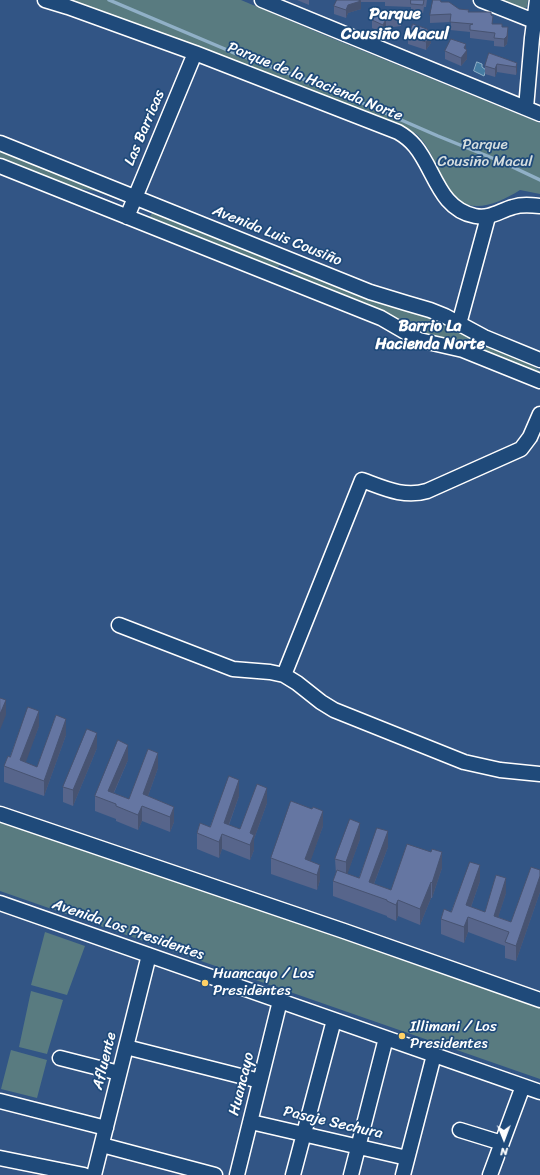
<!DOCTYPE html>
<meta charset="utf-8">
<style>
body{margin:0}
#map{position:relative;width:540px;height:1175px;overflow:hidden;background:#325585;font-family:Sriracha,sans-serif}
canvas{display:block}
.north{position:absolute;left:484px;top:1119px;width:40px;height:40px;-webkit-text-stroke:3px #1f4a7a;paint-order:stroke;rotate:179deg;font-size:11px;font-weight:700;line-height:16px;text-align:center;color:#fff}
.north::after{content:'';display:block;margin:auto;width:14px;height:18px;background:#fff;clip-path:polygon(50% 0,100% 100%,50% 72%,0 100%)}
</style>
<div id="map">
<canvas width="540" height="1175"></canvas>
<div class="north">N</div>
</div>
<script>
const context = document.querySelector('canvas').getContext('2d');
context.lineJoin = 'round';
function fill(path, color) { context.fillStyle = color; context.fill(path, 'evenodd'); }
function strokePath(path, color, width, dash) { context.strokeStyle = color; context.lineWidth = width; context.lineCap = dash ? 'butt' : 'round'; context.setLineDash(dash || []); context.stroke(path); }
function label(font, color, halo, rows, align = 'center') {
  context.font = font + ' Sriracha,sans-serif'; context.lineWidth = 3.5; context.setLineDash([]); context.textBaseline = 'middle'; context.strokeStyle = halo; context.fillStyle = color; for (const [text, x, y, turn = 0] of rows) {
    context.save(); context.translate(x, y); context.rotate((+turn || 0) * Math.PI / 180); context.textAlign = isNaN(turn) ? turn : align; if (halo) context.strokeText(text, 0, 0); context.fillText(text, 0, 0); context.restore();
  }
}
fill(new Path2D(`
 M 65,0 L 241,0 L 324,35 L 540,123 L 540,194 L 520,190 C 495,206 462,218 445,185 C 438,170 432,152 421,139 C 418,134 411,131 406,128 L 221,56 Z
 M 493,0 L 528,0 L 527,7 L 522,9 Z
 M 0,149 L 124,200 L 124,202 L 95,191 L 69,187 L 0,158 Z
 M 155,208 L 278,261 L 280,265 L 278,267 L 259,263 L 149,218 Z
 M 297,269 L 436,319 C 468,338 501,352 535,367 L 540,371 L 540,377 L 421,336 L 292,280 L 291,272 Z
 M 0,820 L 540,1006 L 540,1079 L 0,891 Z
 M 45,932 L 85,946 L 67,995 L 31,985 Z
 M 31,991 L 63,1000 L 47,1054 L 19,1047 Z
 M 11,1050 L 47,1060 L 37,1098 L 1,1089 Z`), '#597b80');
const water = new Path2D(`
 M 477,62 L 482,64 L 482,67 L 486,70 L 484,76 L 474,71 Z`);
fill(water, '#467ca2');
strokePath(water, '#90b0c7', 1);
strokePath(new Path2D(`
 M 109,0 L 232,52 L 330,89 L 438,136 L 502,162 L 540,180`), '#90b0c7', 3.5);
const minor = new Path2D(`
 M 45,0 L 68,7 L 195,53 L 398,132 C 405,136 410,140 415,146 C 435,170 439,209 475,216 C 490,219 499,211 513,207 C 522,204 531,205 540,206
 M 262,0 L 540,114
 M 481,0 L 534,21
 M 526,108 L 532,38 L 537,0
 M 0,143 L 370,292 L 406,303 L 430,310 L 445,316 L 484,337 L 540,360
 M 0,166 L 381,318 L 419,340 L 463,350 L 540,381
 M 127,217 L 195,53
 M 459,324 L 488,217
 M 119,625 L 233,669 L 270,672 L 284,675 L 297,683 L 321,702 L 334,710 L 464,762 L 500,770 L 540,774
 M 284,675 L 362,480 C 384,488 404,498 427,491 L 521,449 L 530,437 L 540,414
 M 0,814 L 344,931 L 540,1000
 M 0,903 L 540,1092
 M 126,1047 L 260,1081
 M 60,1058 L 119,1073
 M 0,1101 L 106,1128
 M 251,1122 L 407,1158
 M 460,1130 L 502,1143
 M 102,1145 L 215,1175
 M 0,1158 L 84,1175
 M 94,1175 L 149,955
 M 237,1175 L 280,1001
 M 293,1175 L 334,1020
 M 351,1175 L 386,1038
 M 403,1175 L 434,1055
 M 490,1175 L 523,1086`);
strokePath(minor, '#fff', 17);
strokePath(minor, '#1f4a7a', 14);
fill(new Path2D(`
 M 297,0 L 309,0 L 309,5 Z
 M 337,0 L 427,0 L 426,7 L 424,7 L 423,13 L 411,13 L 411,7 L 385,6 L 385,2 L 361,2 L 361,9 L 348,13 L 346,18 L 334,14 L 334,6 Z
 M 441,2 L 459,9 L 469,12 L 493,24 L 502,27 L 508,35 L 507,44 L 504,47 L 494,46 L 494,41 L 470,38 L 470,32 L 450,30 L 451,22 L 430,23 L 430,15 Z
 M 401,18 L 401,26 L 386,28 L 383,33 L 372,28 L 372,20 Z
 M 408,36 L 431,43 L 426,50 L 408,44 Z
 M 466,50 L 467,59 L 461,66 L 445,59 L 445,51 Z
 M 489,53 L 517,63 L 517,71 L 516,75 L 497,72 L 495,77 L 485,74 L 485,66 Z
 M 39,726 L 25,762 L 37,767 L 66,735 L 44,796 L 4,782 L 4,766 L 10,757 Z
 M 97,748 L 73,806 L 63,802 L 63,787 Z
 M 128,760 L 114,793 L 129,799 L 158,768 L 148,796 L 174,807 L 174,822 L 170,832 L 142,821 L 138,830 L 116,821 L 116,819 L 95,811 L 95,796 Z
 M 239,796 L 229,825 L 240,829 L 267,803 L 254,839 L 254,850 L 250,860 L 222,849 L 219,858 L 197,849 L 197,833 L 210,827 Z
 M 312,809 L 323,826 L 310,861 L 320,880 L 317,890 L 271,874 L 271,858 Z
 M 360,839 L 347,874 L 359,878 L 388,847 L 374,884 L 391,890 L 442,868 L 432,898 L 431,898 L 420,925 L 398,916 L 396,921 L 387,917 L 387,916 L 333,896 L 333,881 L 336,874 L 335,859 Z
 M 540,870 L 540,892 L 516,961 L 505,958 L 505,946 L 468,932 L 464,943 L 441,934 L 441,919 L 451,912 L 480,881 L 471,907 L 485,912 L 506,893 L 498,917 L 511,922 Z`), '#57658b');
fill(new Path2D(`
 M 361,1 L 361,9 L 348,13 L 346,18 L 346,10 L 348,5 Z
 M 386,19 L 386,28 L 383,33 L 383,25 Z
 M 508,27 L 508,35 L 507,44 L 504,47 L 504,39 Z
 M 431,35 L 431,43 L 426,50 L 426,42 Z
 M 466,44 L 466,52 L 467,50 L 467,59 L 461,66 L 461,58 Z
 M 517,63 L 517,71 L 516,75 L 516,67 Z
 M 497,64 L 497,72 L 495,77 L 495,69 Z
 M 6,700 L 6,715 L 0,730 L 0,714 Z
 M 39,711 L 39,726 L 22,773 L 20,760 Z
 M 66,719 L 66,735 L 44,796 L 44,781 Z
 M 97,733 L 97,748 L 73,806 L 73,790 Z
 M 128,745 L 128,760 L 110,801 L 108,791 Z
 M 158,753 L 158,768 L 144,807 L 143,794 Z
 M 239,780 L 239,796 L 225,835 L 224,823 Z
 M 267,788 L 267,803 L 254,839 L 254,850 L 250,860 L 250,833 Z
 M 142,806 L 142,821 L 138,830 L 138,815 Z
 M 174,807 L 174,822 L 170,832 L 170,817 Z
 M 323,811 L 323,826 L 307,871 L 305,859 Z
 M 360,823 L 360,839 L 346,878 L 346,862 Z
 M 388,831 L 388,847 L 370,894 L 369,882 Z
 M 222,834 L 222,849 L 219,858 L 219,842 Z
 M 442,852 L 442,868 L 432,898 L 432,883 Z
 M 320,865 L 320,880 L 317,890 L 317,875 Z
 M 480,865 L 480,881 L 466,921 L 466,905 Z
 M 540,876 L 540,892 L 516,961 L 516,946 Z
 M 506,878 L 506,893 L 495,927 L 494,916 Z
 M 431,882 L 431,898 L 420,925 L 420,909 Z
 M 398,900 L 398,916 L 396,921 L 396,905 Z
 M 468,917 L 468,932 L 464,943 L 464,927 Z`), '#475371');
const building = new Path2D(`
 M 337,0 L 358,0 L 361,1 L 348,5 L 346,10 L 334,6 Z
 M 411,0 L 424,0 L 423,5 L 411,4 Z
 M 433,0 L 440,0 L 441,2 L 449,2 L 459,9 L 469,10 L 468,12 L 491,12 L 491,15 L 493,16 L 492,24 L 502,24 L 502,27 L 508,27 L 507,36 L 504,39 L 494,38 L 495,33 L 470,30 L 470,25 L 473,24 L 450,22 L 451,14 L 430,15 Z
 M 378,9 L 401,18 L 386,19 L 383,25 L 372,20 Z
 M 413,24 L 427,29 L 431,35 L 426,42 L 408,36 Z
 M 451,39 L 466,44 L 464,48 L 467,50 L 461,58 L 445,51 Z
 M 489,53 L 517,63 L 516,67 L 497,64 L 495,69 L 485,66 Z
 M 0,698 L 6,700 L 0,714 Z
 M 28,707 L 39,711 L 20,760 L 37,767 L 56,715 L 66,719 L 44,781 L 4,766 L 8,756 L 10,757 Z
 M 87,729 L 97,733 L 73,790 L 63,787 Z
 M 118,740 L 128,745 L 108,791 L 129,799 L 148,749 L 158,753 L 143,794 L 174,807 L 170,817 L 142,806 L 138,815 L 116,806 L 116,804 L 95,796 Z
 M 229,776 L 239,780 L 224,823 L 240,829 L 257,784 L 267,788 L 250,833 L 254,835 L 250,845 L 222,834 L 219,842 L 197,833 L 200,823 L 210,827 Z
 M 291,801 L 312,809 L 313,807 L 323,811 L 305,859 L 320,865 L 317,875 L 271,858 Z
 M 350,819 L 360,823 L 346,862 L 335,859 Z
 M 377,828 L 388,831 L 369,882 L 391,890 L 407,844 L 431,852 L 432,849 L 442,852 L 432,883 L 431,882 L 420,909 L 398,900 L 396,905 L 387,901 L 387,900 L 333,881 L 337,870 L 359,878 Z
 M 470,862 L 480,865 L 466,905 L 485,912 L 496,875 L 506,878 L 494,916 L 511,922 L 531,867 L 540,870 L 540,876 L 516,946 L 505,942 L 509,932 L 468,917 L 464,927 L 441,919 L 444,909 L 451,912 Z`);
fill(building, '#6576a2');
strokePath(building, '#475371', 1);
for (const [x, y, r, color] of [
 [205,983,4,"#ffd166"],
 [402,1036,4,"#ffd166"]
]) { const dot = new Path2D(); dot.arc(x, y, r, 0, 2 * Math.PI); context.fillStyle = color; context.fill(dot); strokePath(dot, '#1f4a7a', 1.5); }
label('15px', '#fff', '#1f4a7a', [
 ["Parque de la Hacienda Norte",315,82,22],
 ["Las Barricas",145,128,-67],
 ["Avenida Luis Cousiño",277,236,22],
 ["Avenida Los Presidentes",128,930,19],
 ["Afluente",105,1061,-76],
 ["Huancayo",242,1084,-76],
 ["Pasaje Sechura",333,1123,13]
]);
label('15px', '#d6dedf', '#1f4a7a', [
 ["Parque",485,145],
 ["Cousiño Macul",485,162]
]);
label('15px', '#fff', '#1f4a7a', [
 ["Huancayo / Los",213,974],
 ["Presidentes",213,991],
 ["Illimani / Los",410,1027],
 ["Presidentes",410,1044]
], 'left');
label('bold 16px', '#fff', '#1f4a7a', [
 ["Barrio La",430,327],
 ["Hacienda Norte",430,345]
]);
label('bold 17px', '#fff', '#1f4a7a', [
 ["Parque",395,15],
 ["Cousiño Macul",395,35]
]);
</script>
